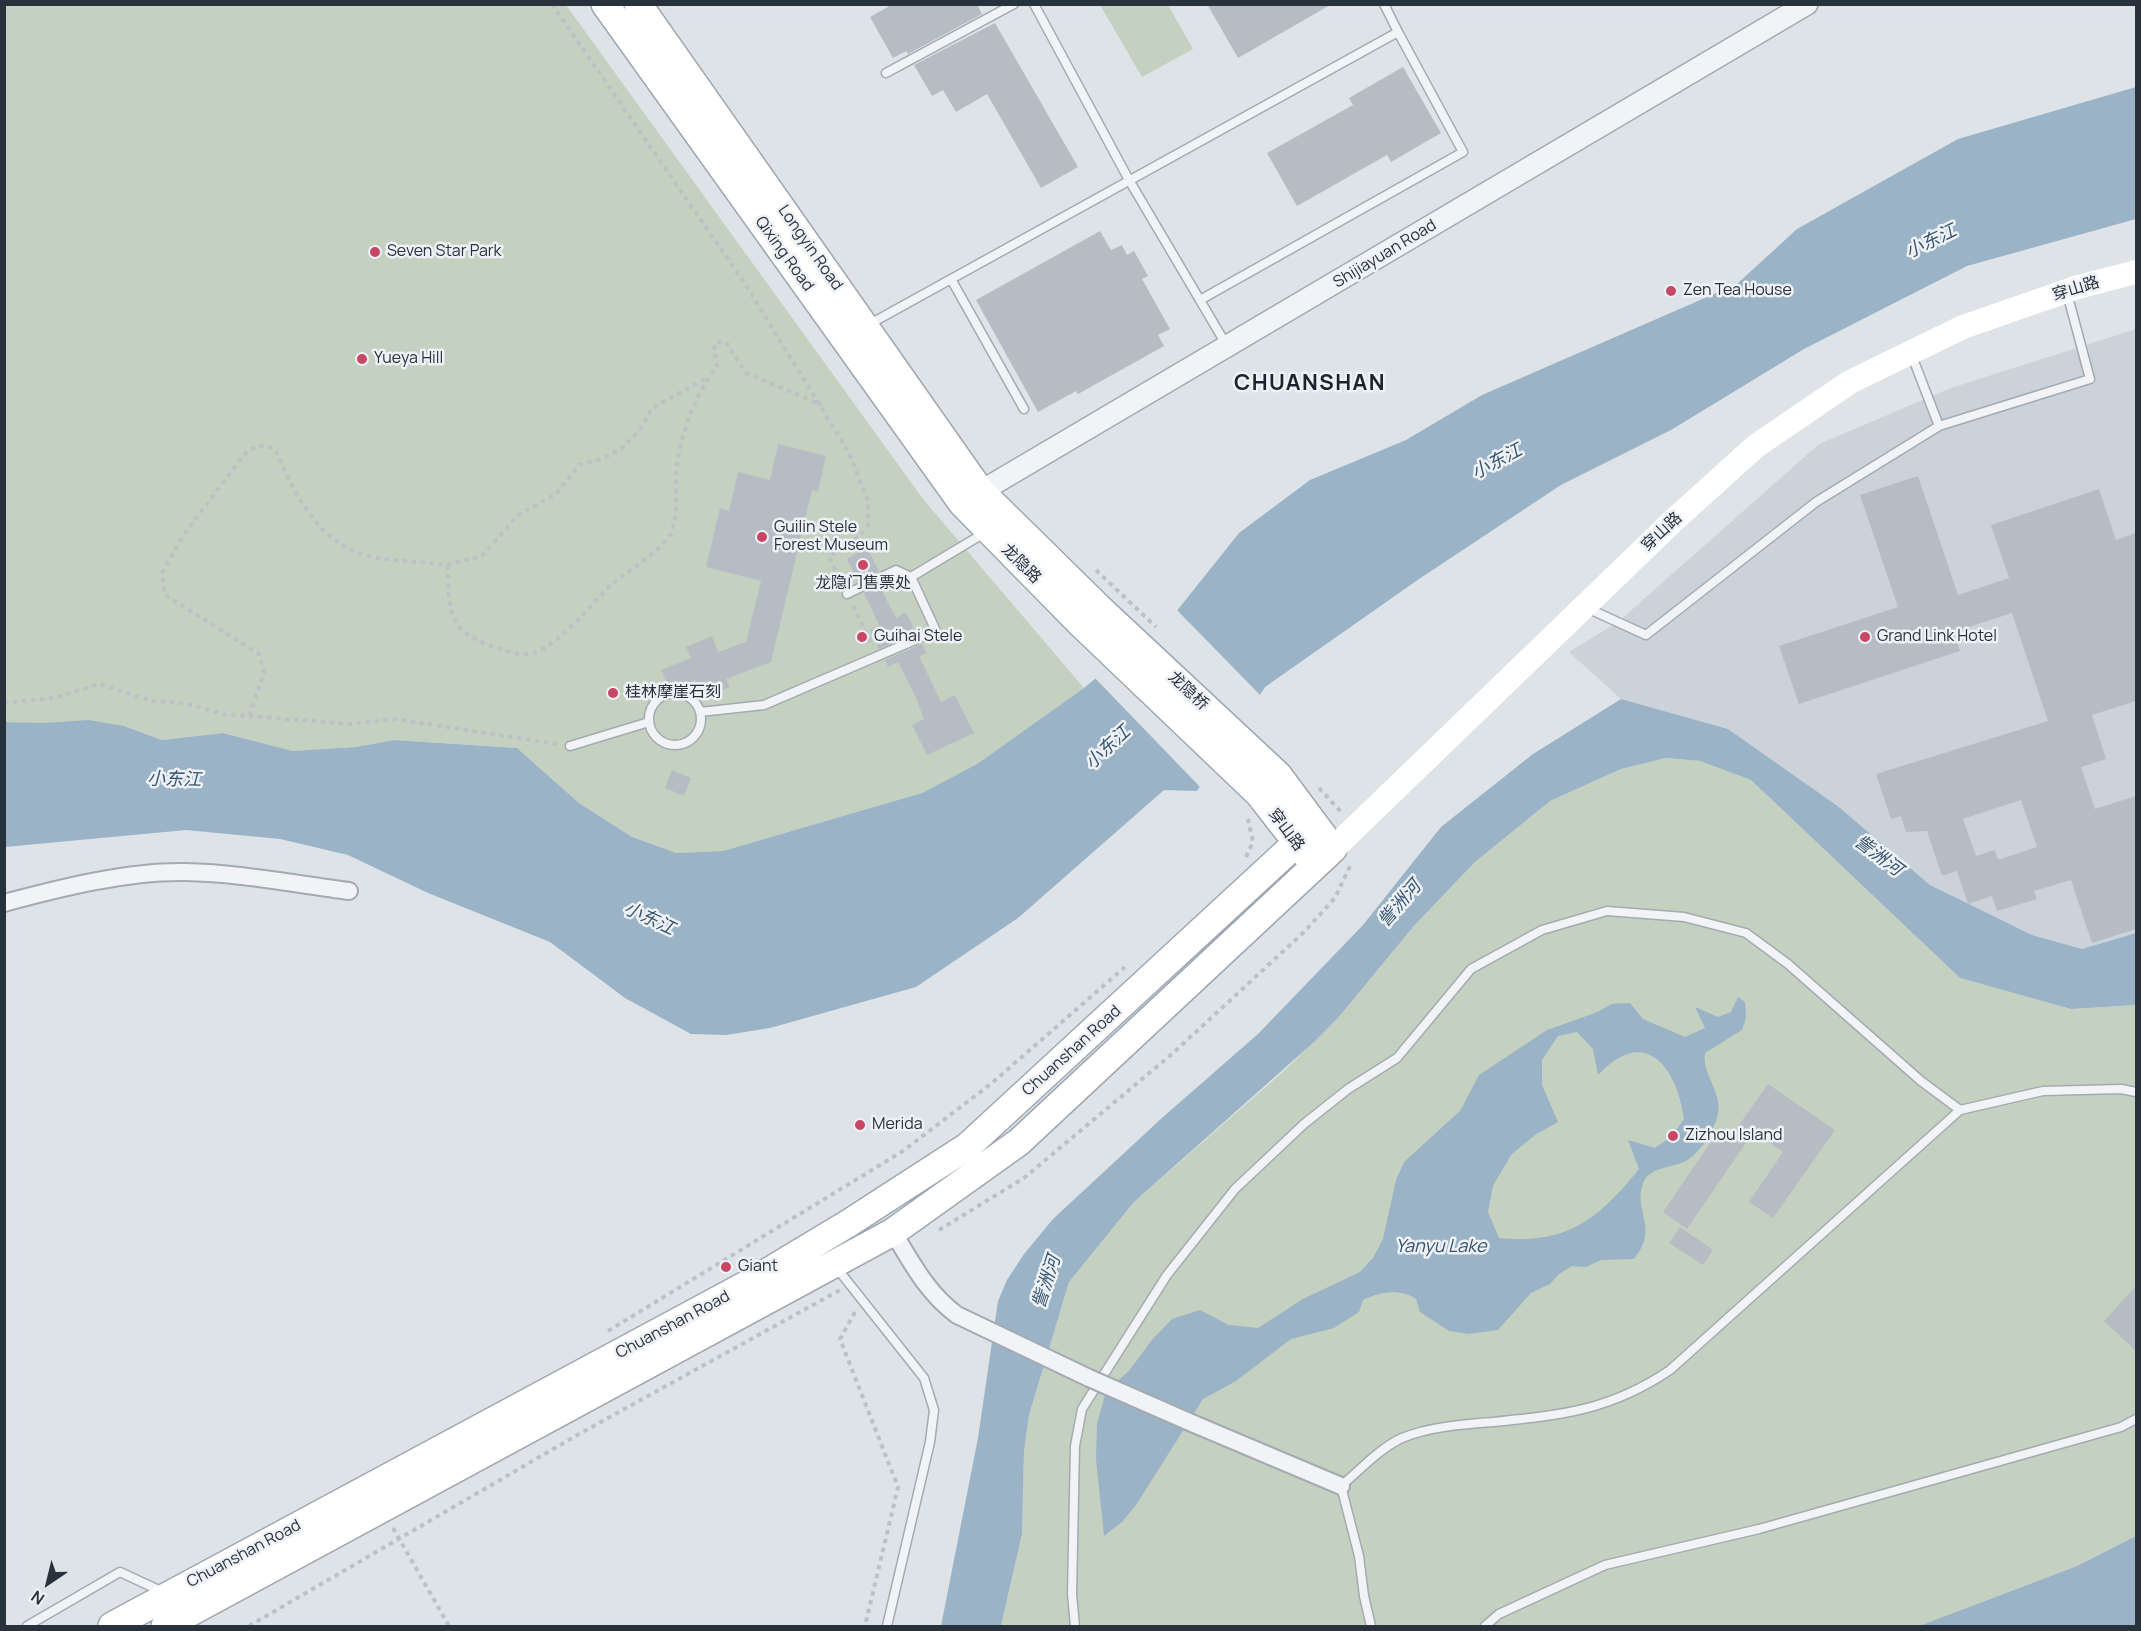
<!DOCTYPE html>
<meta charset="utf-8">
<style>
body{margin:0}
#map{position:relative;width:2141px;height:1631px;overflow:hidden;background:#dee3e7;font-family:Manrope,sans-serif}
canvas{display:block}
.frame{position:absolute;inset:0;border:6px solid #28323d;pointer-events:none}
.north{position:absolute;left:18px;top:1553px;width:60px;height:60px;-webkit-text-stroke:4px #eef1f5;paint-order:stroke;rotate:215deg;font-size:16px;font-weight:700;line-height:24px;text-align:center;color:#28323d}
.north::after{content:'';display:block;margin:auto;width:21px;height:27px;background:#28323d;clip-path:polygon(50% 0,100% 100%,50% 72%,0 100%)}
</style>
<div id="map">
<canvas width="2141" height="1631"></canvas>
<div class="frame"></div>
<div class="north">N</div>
</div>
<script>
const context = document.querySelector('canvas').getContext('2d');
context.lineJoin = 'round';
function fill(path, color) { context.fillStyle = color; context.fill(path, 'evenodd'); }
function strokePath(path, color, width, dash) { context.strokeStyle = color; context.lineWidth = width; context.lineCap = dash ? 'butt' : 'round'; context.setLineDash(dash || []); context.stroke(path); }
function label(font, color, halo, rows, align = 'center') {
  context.font = font + ' Manrope,"Noto Sans SC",sans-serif'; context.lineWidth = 5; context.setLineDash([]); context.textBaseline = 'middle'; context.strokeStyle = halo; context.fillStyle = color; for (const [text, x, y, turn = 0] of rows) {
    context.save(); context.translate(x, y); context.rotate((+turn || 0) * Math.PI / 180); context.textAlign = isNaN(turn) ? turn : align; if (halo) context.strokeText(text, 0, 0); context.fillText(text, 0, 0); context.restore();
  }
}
fill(new Path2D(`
 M 2136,329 L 2136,933 L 2082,949 L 2032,935 L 1930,885 L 1839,807 L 1728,729 L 1621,699 L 1569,652 L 1618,622 L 1819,444 L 1951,388 Z`), '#ccd2d9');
fill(new Path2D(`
 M 4,5 L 566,5 L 923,499 L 1084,688 L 977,764 L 922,793 L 723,851 L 676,853 L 635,839 L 579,803 L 517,748 L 394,740 L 356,747 L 293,751 L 223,733 L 162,740 L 124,726 L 5,722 Z
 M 1100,5 L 1168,5 L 1193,49 L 1142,77 Z
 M 1666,758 L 1700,761 L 1751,780 L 1960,978 L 2071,1009 L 2136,1005 L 2136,1536 L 2077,1566 L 1919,1626 L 1001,1626 L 1022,1534 L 1024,1451 L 1029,1415 L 1069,1282 L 1134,1202 L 1284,1071 L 1338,1018 L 1413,927 L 1474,863 L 1550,801 L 1621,769 Z`), '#c5d1c0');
fill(new Path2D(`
 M 2136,87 L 2136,219 L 1967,266 L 1804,349 L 1671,430 L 1561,485 L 1419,579 L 1265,687 L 1197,791 L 1164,790 L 1018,918 L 916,987 L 770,1028 L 726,1035 L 691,1034 L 625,998 L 550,942 L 428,893 L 348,855 L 280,839 L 186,830 L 5,847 L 5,722 L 43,723 L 89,720 L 124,726 L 162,740 L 223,733 L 293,751 L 356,747 L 394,740 L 517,748 L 579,803 L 632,837 L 676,853 L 723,851 L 867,809 L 922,793 L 977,764 L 1084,688 L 1176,612 L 1239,533 L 1310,480 L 1406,440 L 1482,395 L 1737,284 L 1797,229 L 1958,139 Z
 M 1621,699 L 1728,729 L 1839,807 L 1930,885 L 2032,935 L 2082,949 L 2136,933 L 2136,1005 L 2071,1009 L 1960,978 L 1751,780 L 1700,761 L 1666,758 L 1621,769 L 1550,801 L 1474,863 L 1413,927 L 1338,1018 L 1314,1042 L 1134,1202 L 1069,1282 L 1029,1415 L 1024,1451 L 1022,1534 L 1001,1626 L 941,1626 L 978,1438 L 998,1301 L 1007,1280 L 1024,1254 L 1053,1219 L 1163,1117 L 1258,1034 L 1363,925 L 1441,827 L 1533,754 Z
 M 1738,997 L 1745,1002 L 1746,1018 L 1742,1030 L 1705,1053 C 1701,1074 1725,1094 1717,1118 C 1713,1131 1701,1151 1689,1159 C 1677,1168 1651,1166 1644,1181 C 1631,1211 1661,1226 1634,1259 L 1601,1260 L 1586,1267 L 1572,1266 L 1559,1274 L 1550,1284 L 1531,1293 L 1498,1330 L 1468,1334 L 1449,1331 L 1420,1312 L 1416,1299 C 1400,1288 1379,1292 1363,1300 L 1359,1312 L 1334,1328 L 1291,1339 L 1236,1381 L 1203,1399 L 1136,1505 L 1122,1522 L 1104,1536 L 1096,1459 L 1097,1424 L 1106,1391 L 1129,1371 L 1151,1341 L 1172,1319 L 1200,1310 L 1229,1325 L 1258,1328 L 1303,1299 L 1360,1272 L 1373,1258 L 1383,1239 L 1396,1180 L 1404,1162 L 1460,1111 L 1479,1075 L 1547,1030 L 1595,1013 L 1612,1004 L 1630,1003 L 1643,1019 L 1685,1037 L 1705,1028 L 1695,1007 L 1718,1017 L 1731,1012 ZM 1577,1032 L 1593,1049 L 1598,1075 C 1645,1024 1677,1067 1684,1119 L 1672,1136 L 1655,1148 L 1628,1140 L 1639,1169 C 1598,1220 1566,1245 1499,1238 L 1488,1212 L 1493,1186 L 1511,1155 L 1535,1135 L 1558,1122 L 1542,1085 L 1542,1060 L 1558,1036 Z
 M 2136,1536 L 2136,1626 L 1919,1626 L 2077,1566 Z`), '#9ab3c6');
fill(new Path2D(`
 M 1175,608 L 1262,697 L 1202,789 L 1093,676 Z`), '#dee3e7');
fill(new Path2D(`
 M 893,4 L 977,4 L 982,14 L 908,54 L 906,51 L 893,58 L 870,17 Z
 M 1207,4 L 1332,4 L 1238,58 Z
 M 995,23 L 1078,167 L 1041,188 L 987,94 L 956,112 L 943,90 L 932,96 L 914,65 Z
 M 1403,67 L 1441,133 L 1391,162 L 1387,155 L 1297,206 L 1267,153 L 1353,105 L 1349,98 Z
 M 1100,231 L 1111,250 L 1122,245 L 1127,255 L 1134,251 L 1148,276 L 1142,279 L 1170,329 L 1158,335 L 1164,346 L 1078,394 L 1076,391 L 1038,412 L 976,300 Z
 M 778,444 L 826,456 L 818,492 L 812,490 L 771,662 L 726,679 L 730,687 L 703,698 L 696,680 L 670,690 L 661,670 L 691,658 L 686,647 L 712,636 L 718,652 L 746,642 L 761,581 L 706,567 L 720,508 L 729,511 L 738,472 L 770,480 Z
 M 1918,476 L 1958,595 L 2009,578 L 1991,525 L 2099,489 L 2116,540 L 2136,533 L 2136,701 L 2092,715 L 2106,759 L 2081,767 L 2095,809 L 2136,796 L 2136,929 L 2092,943 L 2071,880 L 2034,891 L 2037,899 L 1997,911 L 1992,896 L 1968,904 L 1957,871 L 1942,876 L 1927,831 L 1906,832 L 1901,816 L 1891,819 L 1876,774 L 2048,721 L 2012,613 L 1953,632 L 1960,651 L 1799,704 L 1779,646 L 1898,607 L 1860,495 ZM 2021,800 L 2037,847 L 1998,860 L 1995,850 L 1976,856 L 1963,819 Z
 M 867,548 L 879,571 L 858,581 L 847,559 Z
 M 879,585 L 896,618 L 906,612 L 916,633 L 879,649 L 870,630 L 879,625 L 864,593 Z
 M 922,644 L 926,653 L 919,656 L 941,702 L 955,695 L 974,733 L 927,755 L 912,725 L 924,719 L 917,700 L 898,662 L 888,667 L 885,660 Z
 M 672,770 L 691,778 L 684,796 L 665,788 Z
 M 1768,1084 L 1835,1130 L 1773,1218 L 1749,1202 L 1783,1152 L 1754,1131 L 1687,1229 L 1663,1212 L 1721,1127 L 1732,1135 Z
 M 1680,1227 L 1713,1250 L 1703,1265 L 1669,1243 Z
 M 2136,1286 L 2136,1351 L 2104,1321 Z`), '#b6bcc4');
const service = new Path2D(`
 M 1034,4 L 1129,180 L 1227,346
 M 886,73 L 1014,4
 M 951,279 L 1024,409
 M 1200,300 L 1463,152 L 1398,32
 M 868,325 L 1398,32 L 1384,4
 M 1912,356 L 1939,426 L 2090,379 L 2067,293
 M 847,594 L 896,570 L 911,577
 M 1587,608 L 1646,635 L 1816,502 L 1939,426
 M649 719a26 26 0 1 1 52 0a26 26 0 1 1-52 0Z
 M 700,712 L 764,705 L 936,631 L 911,577 L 986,532
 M 570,746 L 649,722
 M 836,1267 L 924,1378 L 934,1410 L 930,1442 L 887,1626
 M 27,1626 L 120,1572 L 163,1592
 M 1075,1626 L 1072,1594 L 1075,1446 L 1082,1409 L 1167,1275 L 1235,1189 L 1304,1124 L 1348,1089 L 1397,1058 L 1471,969 L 1542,930 L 1607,911 L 1684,917 L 1746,933 L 1788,964 L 1921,1081 L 1960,1110
 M 1371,1626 L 1364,1596 L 1359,1556 L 1341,1486 C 1360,1470 1380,1448 1402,1438 C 1428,1427 1465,1424 1493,1422 C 1563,1415 1611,1410 1670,1370 L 1960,1110 L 2043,1091 L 2121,1089 L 2136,1092
 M 1485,1626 L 1499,1614 L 1605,1565 L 1759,1529 L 2121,1427 L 2136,1419`);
const minor = new Path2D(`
 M 4,903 C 60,888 127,871 185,872 C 239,873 295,884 349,891
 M 893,1232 C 912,1263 927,1293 957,1315 L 1089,1378
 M 1194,1424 L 1341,1486`);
const tertiary = new Path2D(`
 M 968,499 L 1807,4`);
const primary = new Path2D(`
 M 605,4 L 962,503 L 1081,624 L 1259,794 L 1308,857
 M 112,1626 L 746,1285 L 849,1223 L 968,1146 L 1315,826
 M 165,1626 L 893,1232 L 1019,1142 L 1333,849 L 1278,775 L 1098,607 L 981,492 L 638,4`);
strokePath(service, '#a4aab1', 11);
strokePath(minor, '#a4aab1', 20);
strokePath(tertiary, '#a4aab1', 24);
strokePath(primary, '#9ea8b2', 30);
strokePath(new Path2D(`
 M 552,4 L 749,290 L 849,453 L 868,501 L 868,525 L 860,536 L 829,557 L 842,583
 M 447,565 L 482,556 L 518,515 L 556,494 L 579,465 L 604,458 L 623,447 L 641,429 L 652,408 L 705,379
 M 1096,570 L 1156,627
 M 853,606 L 872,645
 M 4,703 L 54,698 L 99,684 L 152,701 L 183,703 L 227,715 L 249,716 L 264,673 L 259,654 L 165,595 L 162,573 L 182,537 L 242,457 C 254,446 259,443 275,449 C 294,493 318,544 369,556 C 394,562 422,561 447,565 C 451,604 443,626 484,643 C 497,648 518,657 533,653 C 561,644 590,605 611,585 C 627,571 665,549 672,531 C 678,514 675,495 676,477 C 677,444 695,391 717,368 L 714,345 L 717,342 L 726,342 L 746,373 L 822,405
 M 249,716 L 350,724 L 395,719 L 557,744
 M 1319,788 L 1342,813
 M 1246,857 L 1253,842 L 1248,819
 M 939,1230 L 1024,1178 L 1172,1054 L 1303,933 L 1335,898 L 1351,864
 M 855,1312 L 840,1339 L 898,1487 L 865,1626
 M 608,1331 L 903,1151 L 992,1083 L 1125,967
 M 393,1528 L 449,1626
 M 249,1626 L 579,1434 L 840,1290`), '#bdc1c6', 4, [4.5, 4.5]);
strokePath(service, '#f1f3f6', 8);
strokePath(minor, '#f1f3f6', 16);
strokePath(tertiary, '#f1f3f6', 21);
strokePath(new Path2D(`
 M 1333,849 L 1673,521 L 1756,446 L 1850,382 L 1963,327 L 2078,287 L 2136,272`), '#fff', 24);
strokePath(primary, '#fff', 27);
const minorBridge = new Path2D(`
 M 1089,1378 L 1194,1424`);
strokePath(minorBridge, '#a4aab1', 20, []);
strokePath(minorBridge, '#f1f3f6', 16);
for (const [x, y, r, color] of [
 [375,252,6,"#c84765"],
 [1671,291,6,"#c84765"],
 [362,359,6,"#c84765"],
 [762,537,6,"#c84765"],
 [863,565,6,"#c84765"],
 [862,637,6,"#c84765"],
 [1865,637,6,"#c84765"],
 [613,693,6,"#c84765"],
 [860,1125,6,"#c84765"],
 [1673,1136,6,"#c84765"],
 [726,1267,6,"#c84765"]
]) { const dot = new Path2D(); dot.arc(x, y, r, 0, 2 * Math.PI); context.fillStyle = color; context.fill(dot); strokePath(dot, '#eef1f5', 2); }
label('16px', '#28323d', '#eef1f5', [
 ["Longyin Road",810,248,55],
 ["Qixing Road",784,254,54],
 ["Shijiayuan Road",1385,254,-31],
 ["穿山路",2076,289,-17],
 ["穿山路",1662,532,-43],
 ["龙隐路",1021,564,45],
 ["龙隐桥",1188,691,43],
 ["穿山路",1286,830,53],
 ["Chuanshan Road",1072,1051,-42],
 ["Chuanshan Road",673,1325,-28],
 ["Chuanshan Road",244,1554,-28]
]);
label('16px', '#28323d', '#eef1f5', [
 ["Seven Star Park",387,252],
 ["Zen Tea House",1683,291],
 ["Yueya Hill",374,359],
 ["Guilin Stele",774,528],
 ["Forest Museum",774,546],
 ["龙隐门售票处",863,584,"center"],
 ["Guihai Stele",874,637],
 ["Grand Link Hotel",1877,637],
 ["桂林摩崖石刻",625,693],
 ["Merida",872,1125],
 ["Zizhou Island",1685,1136],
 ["Giant",738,1267]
], 'left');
label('italic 18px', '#34546f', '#eef1f5', [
 ["小东江",1931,242,-26],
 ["小东江",1497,462,-28],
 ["小东江",1108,748,-43],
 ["小东江",174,780,1],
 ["訾洲河",1878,856,37],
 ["訾洲河",1400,904,-49],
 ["小东江",649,919,25],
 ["Yanyu Lake",1441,1247],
 ["訾洲河",1047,1282,-72]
]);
context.letterSpacing = '1.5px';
label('bold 22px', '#1a232e', '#eef1f5', [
 ["CHUANSHAN",1310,384]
]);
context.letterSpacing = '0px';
</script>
